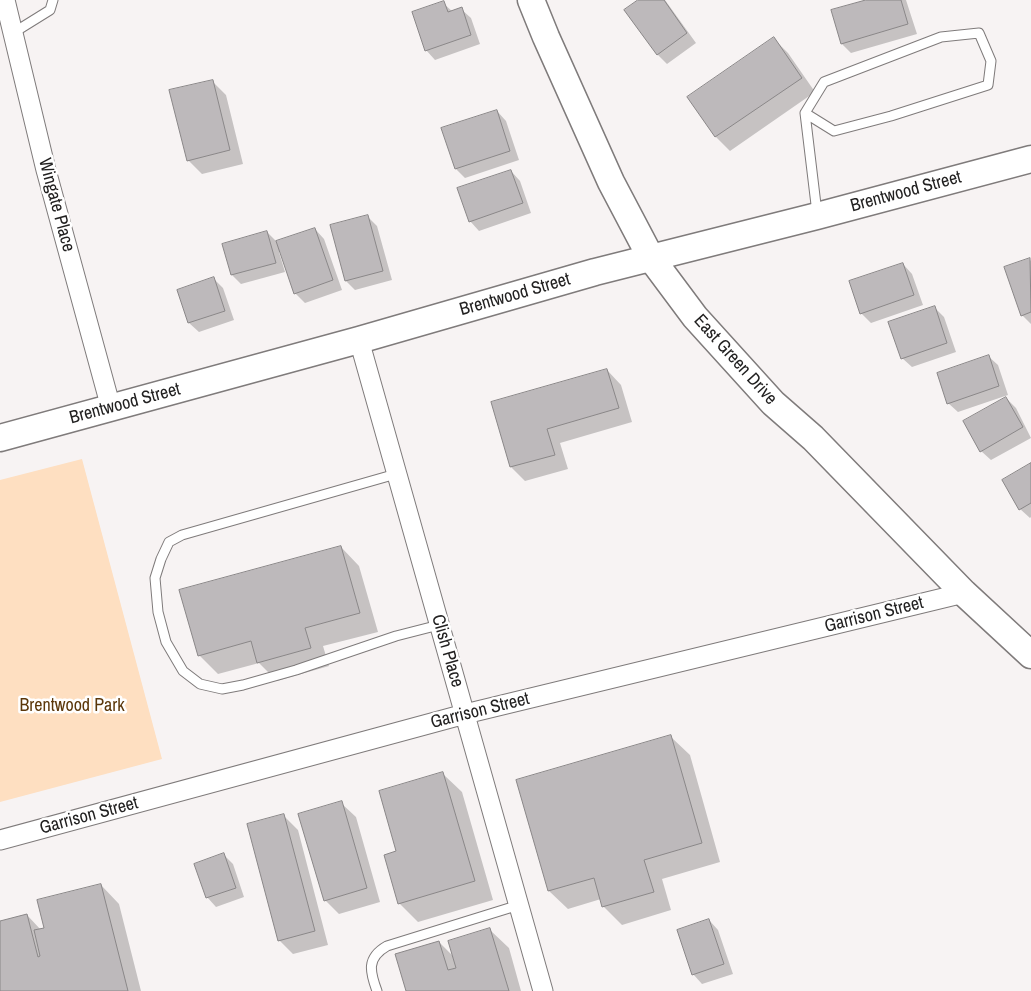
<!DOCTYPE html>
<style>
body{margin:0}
canvas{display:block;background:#f7f3f3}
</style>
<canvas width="1031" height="991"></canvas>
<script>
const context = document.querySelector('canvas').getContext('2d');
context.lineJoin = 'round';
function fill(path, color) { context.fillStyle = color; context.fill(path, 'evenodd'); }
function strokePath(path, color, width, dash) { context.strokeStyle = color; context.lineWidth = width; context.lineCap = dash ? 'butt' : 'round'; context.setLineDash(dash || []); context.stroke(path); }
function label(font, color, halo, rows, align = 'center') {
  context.font = font + ' "Archivo Narrow",sans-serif'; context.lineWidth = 5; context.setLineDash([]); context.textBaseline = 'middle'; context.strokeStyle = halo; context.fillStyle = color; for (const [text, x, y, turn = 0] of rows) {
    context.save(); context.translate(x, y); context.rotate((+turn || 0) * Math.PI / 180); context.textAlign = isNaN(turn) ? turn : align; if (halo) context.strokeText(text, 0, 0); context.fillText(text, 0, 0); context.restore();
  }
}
fill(new Path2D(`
 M 82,459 L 162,759 L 0,802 L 0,480 Z`), '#fedfc1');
fill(new Path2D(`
 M 640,0 L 665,0 L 696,43 L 667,64 L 658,55 L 626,10 Z
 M 870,0 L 906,0 L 917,34 L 851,53 L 842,44 Z
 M 443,3 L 453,12 L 461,9 L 471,18 L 480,44 L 435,60 L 426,50 Z
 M 774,39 L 788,53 L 815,92 L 730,151 L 716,137 L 689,98 Z
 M 212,81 L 226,95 L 243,164 L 202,174 L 188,160 Z
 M 497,111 L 506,121 L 519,160 L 465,178 L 456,169 Z
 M 511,171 L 520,181 L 531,213 L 479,231 L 470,221 Z
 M 367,216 L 377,226 L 392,280 L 355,290 L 346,281 Z
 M 315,229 L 324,239 L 342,290 L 305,303 L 295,293 L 281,252 L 279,252 L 285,272 L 241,284 L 232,275 L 267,232 L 277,242 Z
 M 1030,260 L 1031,261 L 1031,324 L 1022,315 Z
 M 903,264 L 912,274 L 923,305 L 871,323 L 861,313 Z
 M 214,279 L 223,288 L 234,320 L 199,332 L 189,323 L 178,290 Z
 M 934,307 L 944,317 L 956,352 L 912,367 L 902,358 Z
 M 988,356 L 998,365 L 1008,395 L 958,412 L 948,403 Z
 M 607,370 L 621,385 L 632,422 L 560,443 L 568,469 L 525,481 L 511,467 L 493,403 Z
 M 1006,398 L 1016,408 L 1031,438 L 991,460 L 981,451 Z
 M 1031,465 L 1031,517 L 1030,518 L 1020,509 Z
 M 341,547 L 359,566 L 378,632 L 323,646 L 329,666 L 277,681 L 259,663 L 218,674 L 199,655 Z
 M 671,737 L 690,755 L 720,862 L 662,879 L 671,910 L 622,925 L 603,906 L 601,899 L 568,909 L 549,891 Z
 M 443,774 L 462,792 L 493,900 L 418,922 L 399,903 L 397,852 Z
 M 341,803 L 356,817 L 380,902 L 339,914 L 325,900 Z
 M 284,816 L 298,830 L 328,945 L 293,954 L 279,940 Z
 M 224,855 L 233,864 L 244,897 L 216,907 L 207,897 Z
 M 101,885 L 119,904 L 141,991 L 0,991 L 0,922 L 27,915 L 41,930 L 46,929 Z
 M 709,920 L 718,930 L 733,974 L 702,984 L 693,974 Z
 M 490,930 L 509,948 L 521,991 L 407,991 L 439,942 L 454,957 Z`), '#0003');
const building = new Path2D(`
 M 638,0 L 664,0 L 687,33 L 657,55 L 624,10 Z
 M 866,0 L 901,0 L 908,24 L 841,44 L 831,10 Z
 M 444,1 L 448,12 L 462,7 L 471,35 L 425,51 L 412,12 Z
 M 774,37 L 802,78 L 715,137 L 687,97 Z
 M 213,80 L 230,150 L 187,161 L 169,90 Z
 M 497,110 L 510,151 L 455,169 L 441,128 Z
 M 511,170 L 523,203 L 469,222 L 457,188 Z
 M 368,215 L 383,271 L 345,281 L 330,225 Z
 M 315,228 L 333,280 L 294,294 L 276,241 Z
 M 267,231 L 276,263 L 231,275 L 222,244 Z
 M 1030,258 L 1031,312 L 1021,316 L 1004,267 Z
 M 903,263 L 914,295 L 860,314 L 849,281 Z
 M 214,277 L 225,311 L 188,323 L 177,290 Z
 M 935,306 L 947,343 L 901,359 L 888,322 Z
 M 989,355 L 999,386 L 947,404 L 937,373 Z
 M 607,369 L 619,408 L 547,429 L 555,455 L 510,467 L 491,402 Z
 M 1006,397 L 1023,427 L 980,452 L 963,421 Z
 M 1031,463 L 1031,503 L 1019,510 L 1002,480 Z
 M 341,546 L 360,613 L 305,628 L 311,648 L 257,663 L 251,641 L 198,656 L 179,590 Z
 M 671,735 L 702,843 L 644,860 L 654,892 L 602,907 L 594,878 L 548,891 L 516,780 Z
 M 443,772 L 475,881 L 398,904 L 384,855 L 396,851 L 379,791 Z
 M 342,801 L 367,888 L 324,901 L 298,814 Z
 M 284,814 L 315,931 L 278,941 L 247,824 Z
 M 224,853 L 236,888 L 206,898 L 194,864 Z
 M 101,884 L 128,991 L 0,991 L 0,921 L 27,914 L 38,957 L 40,956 L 34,930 L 44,928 L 37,900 Z
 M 709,919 L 724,964 L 692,975 L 677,930 Z
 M 490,928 L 509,991 L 406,991 L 395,954 L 439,941 L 448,970 L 456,968 L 448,941 Z`);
fill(building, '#bdb9bb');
strokePath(building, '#8a8788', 1);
const service = new Path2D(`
 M 13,33 L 50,10 L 53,0
 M 805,113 L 834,131 L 891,116 L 988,85 L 991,61 L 979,33 L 941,37 L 824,82 L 805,113 L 817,213
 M 396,474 L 182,535 L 169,542 L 161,559 L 155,578 L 158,612 L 166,642 L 183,671 L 200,684 L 222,689 L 243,685 L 296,670 L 396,636 L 439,625
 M 377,991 C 370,972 366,958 387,946 L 519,905`);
const minor = new Path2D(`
 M 5,0 L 46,170 L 111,408
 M 359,340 L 543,991
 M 0,840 L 465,714 L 964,593`);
const secondary = new Path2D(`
 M 531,0 L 546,37 L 611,182 L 651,258 L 695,317 L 773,403 L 813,438 L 964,593 L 1031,655
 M 0,438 L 359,340 L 595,272 L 817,216 L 1031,159`);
strokePath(service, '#7f7b7b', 11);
strokePath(minor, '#7f7b7b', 21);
strokePath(secondary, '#7f7b7b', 29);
strokePath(service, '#fff', 9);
strokePath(minor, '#fff', 19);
strokePath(secondary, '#fff', 26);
label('18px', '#222121', '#fff', [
 ["Brentwood Street",906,192,-15],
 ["Wingate Place",56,205,75],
 ["Brentwood Street",515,295,-16],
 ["East Green Drive",735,360,48],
 ["Brentwood Street",125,404,-15],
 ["Garrison Street",874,615,-14],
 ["Clish Place",447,651,74],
 ["Garrison Street",480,711,-14],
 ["Garrison Street",89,816,-15]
]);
label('18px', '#5b370a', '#fff', [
 ["Brentwood Park",72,706]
]);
</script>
